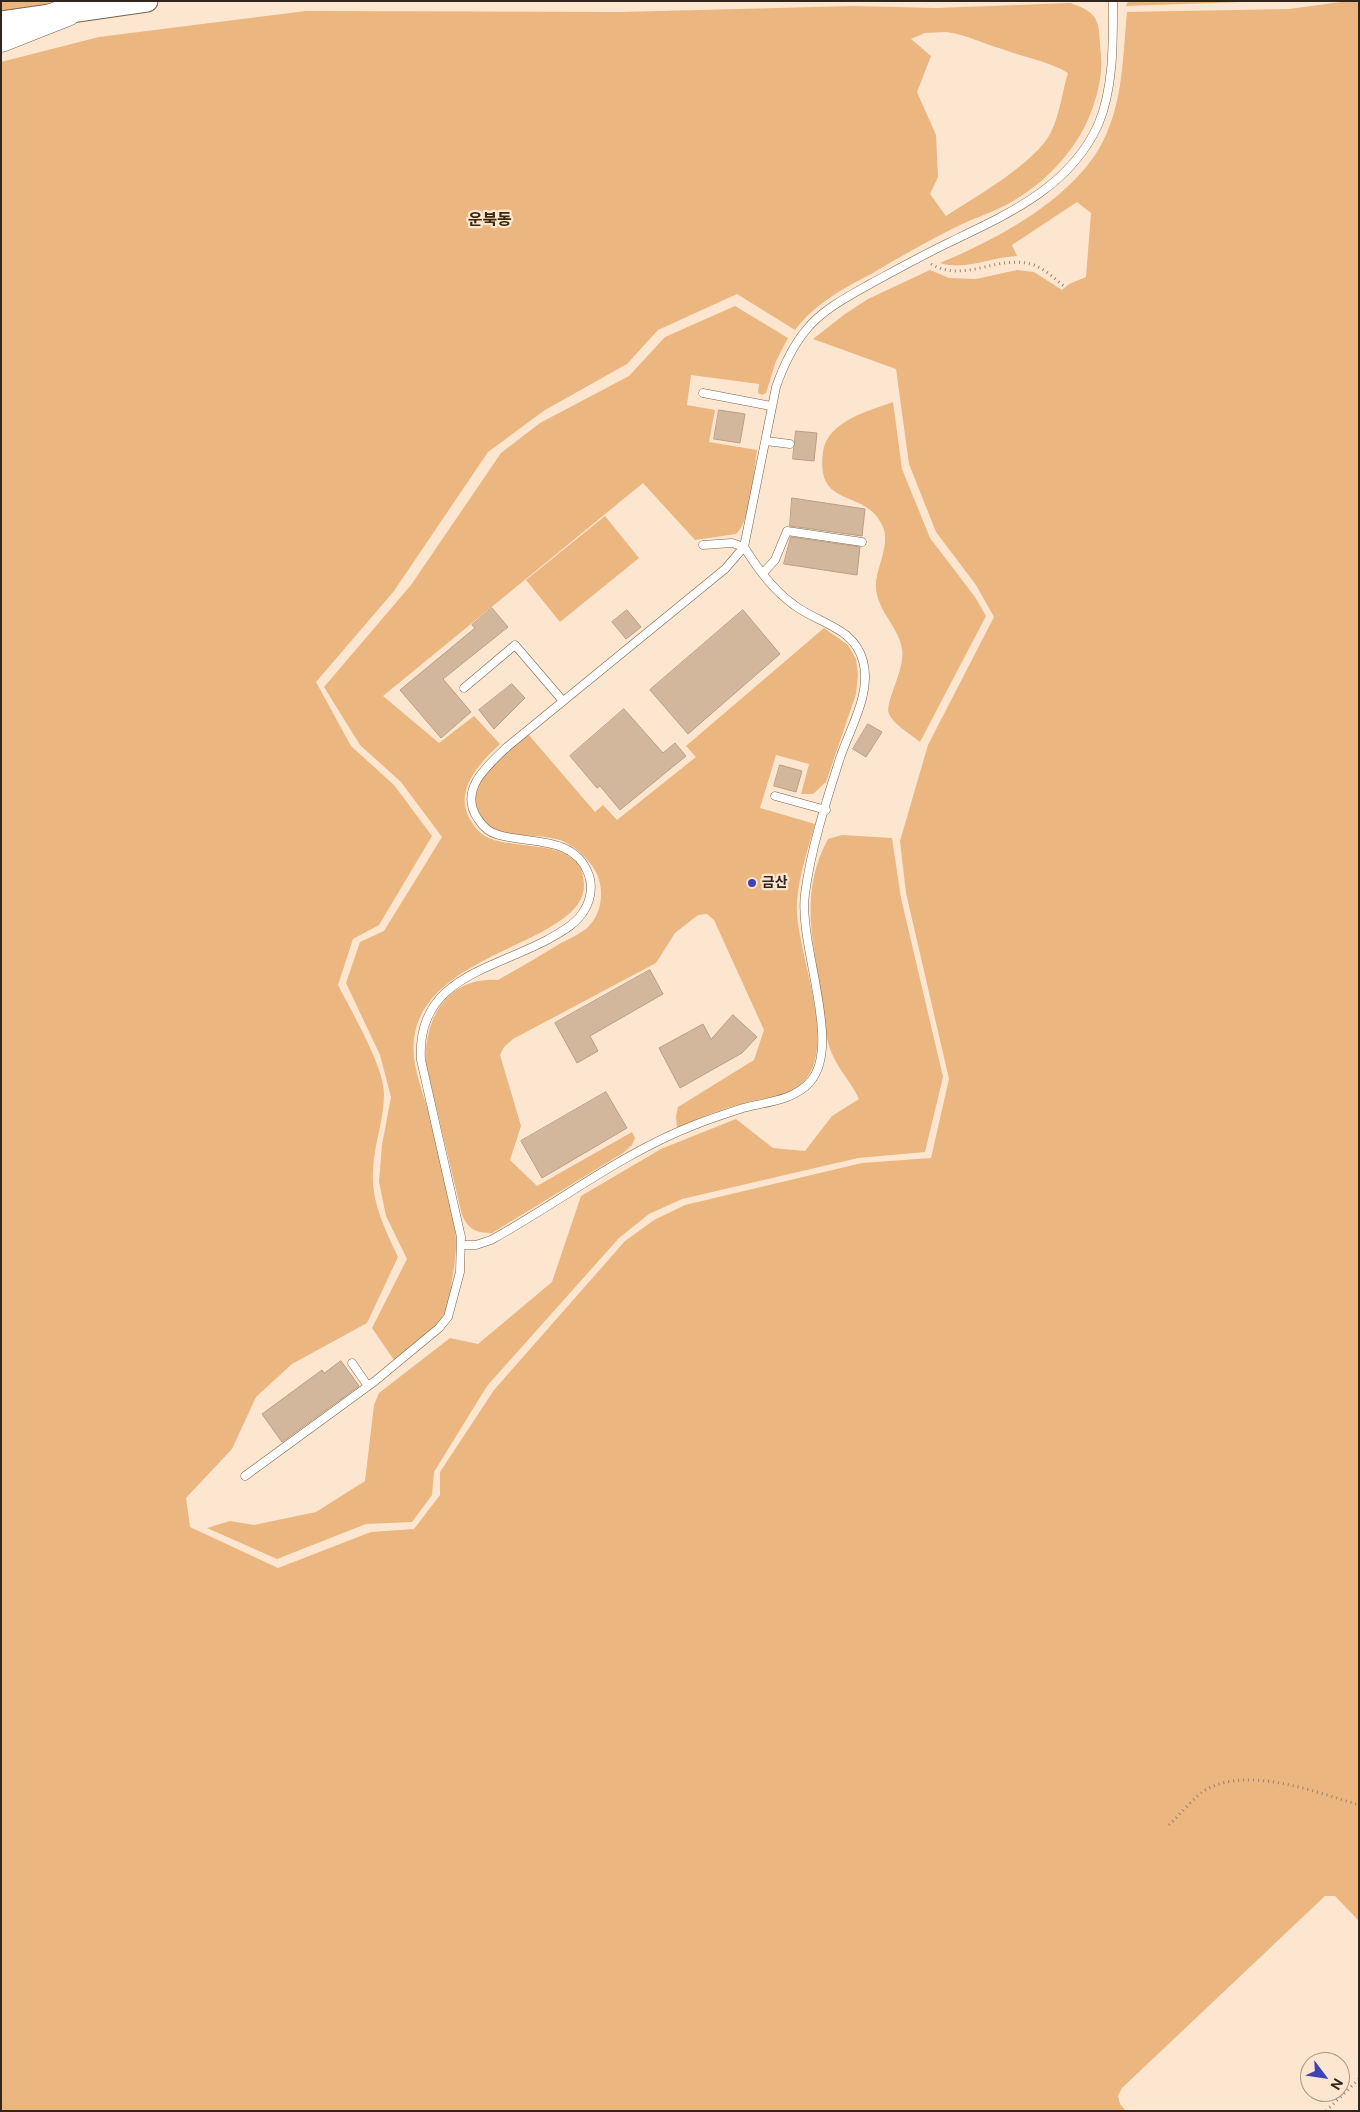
<!DOCTYPE html>
<meta charset="utf-8">
<style>
body{margin:0}
#map{position:relative;width:1360px;height:2112px;overflow:hidden;background:#fde6d0;font-family:"DM Sans",sans-serif}
canvas{display:block}
.frame{position:absolute;inset:0;border:2px solid #31261c;pointer-events:none}
.north{position:absolute;left:1300px;top:2052px;width:50px;height:50px;box-sizing:border-box;background:#fde6d0;border:1px solid #ab9988;border-radius:50%;rotate:121deg;font-size:14px;font-weight:700;line-height:20px;text-align:center;color:#31261c}
.north::after{content:'';display:block;margin:auto;width:18px;height:22px;background:#3d43b8;clip-path:polygon(50% 0,100% 100%,50% 72%,0 100%)}
</style>
<div id="map">
<canvas width="1360" height="2112"></canvas>
<div class="frame"></div>
<div class="north">N</div>
</div>
<script>
const context = document.querySelector('canvas').getContext('2d');
context.lineJoin = 'round';
function fill(path, color) { context.fillStyle = color; context.fill(path, 'evenodd'); }
function strokePath(path, color, width, dash) { context.strokeStyle = color; context.lineWidth = width; context.lineCap = dash ? 'butt' : 'round'; context.setLineDash(dash || []); context.stroke(path); }
function label(font, color, halo, rows, align = 'center') {
  context.font = font + ' "DM Sans","Noto Sans KR",sans-serif'; context.lineWidth = 4.5; context.setLineDash([]); context.textBaseline = 'middle'; context.strokeStyle = halo; context.fillStyle = color; for (const [text, x, y, turn = 0] of rows) {
    context.save(); context.translate(x, y); context.rotate((+turn || 0) * Math.PI / 180); context.textAlign = isNaN(turn) ? turn : align; if (halo) context.strokeText(text, 0, 0); context.fillText(text, 0, 0); context.restore();
  }
}
fill(new Path2D(`
 M 1,1 L 61,1 L 1,13 Z
 M 1128,1 L 1272,1 L 1126,6 Z
 M 1348,1 L 1359,1 L 1359,1921 L 1335,1896 L 1325,1896 L 1122,2088 L 1118,2096 L 1120,2104 L 1126,2111 L 1,2111 L 1,62 L 99,37 L 306,11 L 621,12 L 854,6 L 936,8 L 1070,3 C 1103,13 1098,25 1101,55 C 1103,75 1097,97 1090,115 C 1076,150 1046,182 1013,201 C 995,212 973,218 954,228 C 926,242 898,258 871,274 C 843,288 814,305 795,330 L 737,294 L 658,330 L 627,364 L 545,410 L 488,452 L 394,591 L 316,682 L 351,746 L 394,785 L 432,836 L 379,925 L 353,939 L 338,985 C 351,1011 384,1066 384,1094 C 384,1119 374,1145 373,1170 C 371,1202 385,1229 398,1257 L 367,1323 L 292,1364 L 256,1397 L 232,1449 L 186,1498 L 190,1527 L 278,1568 L 371,1532 L 414,1529 L 440,1495 L 440,1472 L 494,1390 L 625,1241 L 654,1220 L 685,1205 L 862,1163 L 931,1158 L 949,1079 L 906,893 L 900,841 L 928,745 L 994,617 L 976,585 L 936,532 L 909,464 L 896,369 L 813,339 L 845,314 L 868,299 L 930,270 L 949,278 L 976,279 L 1017,270 L 1034,272 L 1062,290 L 1069,284 L 1086,277 L 1091,213 L 1077,202 L 1012,245 L 1017,256 C 991,257 966,271 940,263 C 996,240 1077,197 1104,139 C 1123,101 1123,54 1127,12 L 1289,9 ZM 946,32 C 967,35 982,43 1002,49 C 1023,57 1048,61 1068,73 C 1062,92 1060,114 1051,132 C 1037,162 975,197 946,216 L 930,194 L 938,177 L 936,135 L 917,92 L 931,56 L 911,39 L 925,33 Z
 M 735,306 L 788,338 L 776,361 L 766,393 L 762,395 L 758,393 L 759,384 L 691,375 L 687,405 L 715,410 L 709,442 L 757,450 C 754,470 751,521 736,534 L 695,540 L 643,483 L 383,696 L 439,743 L 474,716 L 500,744 C 480,763 452,791 471,821 C 475,828 481,835 489,838 C 518,851 583,837 584,884 C 586,943 432,949 415,1033 C 409,1060 422,1088 429,1114 C 439,1148 456,1208 456,1243 C 456,1255 454,1268 452,1280 C 451,1294 449,1308 441,1319 C 430,1336 410,1348 394,1360 L 372,1328 L 407,1259 L 386,1216 L 379,1182 L 382,1145 L 391,1097 L 380,1055 L 346,983 L 360,942 L 384,931 L 442,837 L 401,782 L 360,745 L 324,687 L 411,585 L 501,453 L 540,423 L 629,376 L 665,337 Z
 M 893,402 L 902,469 L 930,538 L 975,597 L 986,616 L 920,742 C 912,735 894,725 889,714 C 884,703 906,668 902,649 C 898,624 874,609 876,582 C 878,564 890,544 883,527 C 867,487 815,511 823,452 C 827,421 869,411 893,402 Z
 M 605,516 L 639,558 L 560,622 L 526,580 Z
 M 824,628 L 848,645 L 856,659 L 858,674 L 856,694 L 826,782 L 813,794 L 801,794 L 809,764 L 776,755 L 760,808 L 815,824 C 808,849 799,875 797,901 C 793,951 847,1056 795,1089 C 780,1098 761,1098 744,1103 C 721,1109 699,1118 677,1128 L 676,1116 L 678,1107 L 754,1060 L 764,1030 L 714,920 L 707,914 L 698,915 L 675,933 L 656,963 L 513,1039 L 504,1047 L 500,1055 L 521,1126 L 510,1160 L 537,1186 L 632,1132 L 635,1138 L 632,1145 L 623,1153 L 492,1233 C 476,1233 469,1230 462,1215 L 426,1064 C 424,1018 447,977 498,980 C 519,968 540,956 561,943 C 569,939 580,934 587,928 C 602,914 605,890 596,872 C 588,858 575,846 560,840 C 541,834 519,837 499,832 C 490,829 484,823 480,815 C 461,782 508,752 528,734 L 595,812 L 603,805 L 617,820 L 696,757 L 686,746 Z
 M 842,835 L 892,838 L 901,898 L 943,1077 L 925,1152 L 858,1158 L 682,1199 L 649,1214 L 619,1238 L 487,1386 L 434,1472 L 432,1495 L 412,1522 L 366,1524 L 277,1559 L 207,1528 L 230,1521 L 254,1525 L 316,1512 L 365,1481 L 374,1405 L 379,1393 L 450,1338 L 478,1344 L 552,1282 L 581,1196 L 661,1149 L 736,1119 L 773,1148 L 805,1151 L 832,1116 L 859,1099 C 852,1084 840,1071 833,1056 C 824,1037 824,1013 821,992 C 812,937 800,891 828,839 Z`), '#ebb67f');
const building = new Path2D(`
 M 719,410 L 745,414 L 740,443 L 714,439 Z
 M 796,431 L 817,433 L 814,461 L 793,459 Z
 M 792,498 L 865,509 L 862,536 L 790,526 Z
 M 791,537 L 860,547 L 857,575 L 784,564 Z
 M 492,608 L 508,627 L 443,679 L 471,712 L 441,738 L 400,690 L 475,628 L 472,625 Z
 M 627,610 L 641,627 L 626,639 L 612,622 Z
 M 743,610 L 780,654 L 688,734 L 650,690 Z
 M 512,684 L 525,698 L 494,729 L 479,710 Z
 M 624,709 L 663,753 L 675,743 L 686,756 L 620,810 L 600,786 L 597,788 L 570,756 Z
 M 868,724 L 882,732 L 866,757 L 853,749 Z
 M 780,765 L 802,771 L 796,792 L 774,786 Z
 M 650,970 L 663,994 L 590,1036 L 598,1051 L 577,1063 L 555,1023 Z
 M 733,1015 L 757,1037 L 742,1053 L 680,1088 L 659,1048 L 703,1024 L 711,1039 Z
 M 606,1092 L 627,1128 L 542,1178 L 521,1141 Z
 M 341,1361 L 359,1386 L 282,1442 L 262,1414 L 322,1370 L 324,1373 Z`);
fill(building, '#d2b79c');
strokePath(building, '#b99e84', 1);
const lane = new Path2D(`
 M 703,393 L 771,406
 M 766,441 L 790,444
 M 703,545 L 732,543 L 744,547
 M 763,573 L 775,560 L 787,531 L 862,542
 M 464,688 L 515,645 L 563,701
 M 775,796 L 826,810
 M 462,1245 L 476,1245 L 491,1240 C 560,1202 623,1152 697,1124 C 712,1118 728,1113 743,1108 C 765,1102 793,1101 810,1082 C 843,1045 798,945 805,894 C 811,848 826,802 840,758 C 850,728 872,693 863,661 C 854,627 819,624 794,605 C 773,590 758,569 744,547
 M 352,1363 L 368,1386
 M 245,1476 L 375,1381 L 439,1328 L 448,1317 L 460,1272 L 461,1237 L 421,1060 C 416,979 490,970 547,940 C 561,932 577,924 585,909 C 591,899 593,884 588,873 C 574,836 530,844 499,835 C 490,833 483,827 478,819 C 458,790 487,766 507,747 L 725,569 L 744,547 L 776,387 C 783,367 792,347 806,330 C 822,310 847,297 870,284 C 896,270 923,255 950,242 C 1008,214 1070,187 1098,125 C 1114,88 1113,41 1113,1`);
const secondary = new Path2D(`
 M 1,22 L 147,1`);
const highway = new Path2D(`
 M 1,38 L 67,12`);
strokePath(lane, '#7b624a', 9);
strokePath(secondary, '#7b624a', 23);
strokePath(highway, '#7b624a', 29);
strokePath(new Path2D(`
 M 931,264 C 965,284 999,253 1034,265 C 1046,270 1055,279 1065,287
 M 1169,1825 C 1180,1815 1196,1794 1209,1788 C 1251,1767 1316,1792 1359,1805
 M 1326,2111 L 1359,2079`), '#958474', 3, [1, 4]);
strokePath(lane, '#fff', 8);
strokePath(secondary, '#fff', 21);
strokePath(highway, '#fff', 28);
for (const [x, y, r, color] of [
 [752,883,5,"#3d43b8"]
]) { const dot = new Path2D(); dot.arc(x, y, r, 0, 2 * Math.PI); context.fillStyle = color; context.fill(dot); strokePath(dot, '#fde6d0', 2); }
label('bold 14px', '#31261c', '#fde6d0', [
 ["금산",762,883]
], 'left');
label('bold 16px', '#3a250d', '#fde6d0', [
 ["운북동",490,221]
]);
</script>
